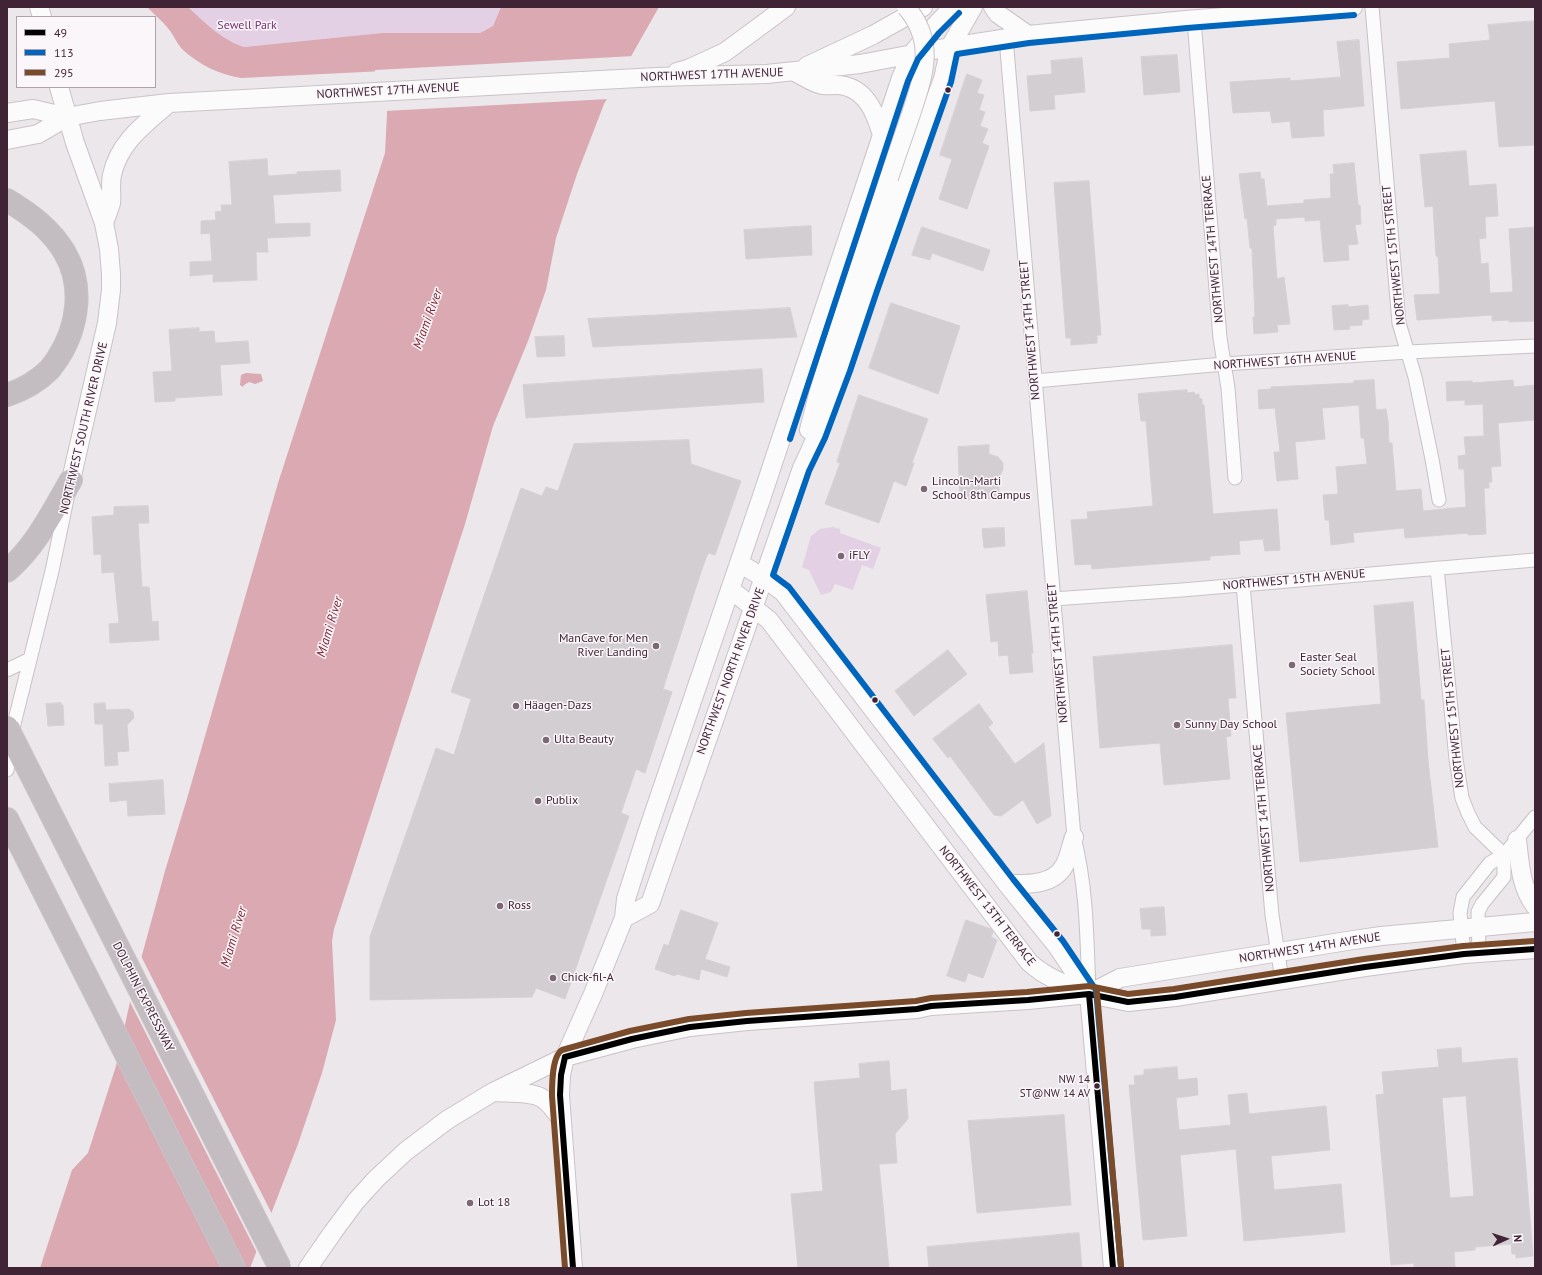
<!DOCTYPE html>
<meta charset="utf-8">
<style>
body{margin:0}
#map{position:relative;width:1542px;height:1275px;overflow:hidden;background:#ece7eb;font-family:"PT Sans",sans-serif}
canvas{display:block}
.frame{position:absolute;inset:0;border:8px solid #402435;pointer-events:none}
.legend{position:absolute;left:16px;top:16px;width:140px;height:72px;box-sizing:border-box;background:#faf6f9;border:1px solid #b0a2ab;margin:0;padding:5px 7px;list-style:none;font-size:12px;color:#402435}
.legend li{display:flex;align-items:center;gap:8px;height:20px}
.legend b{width:20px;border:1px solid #b0a2ab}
.north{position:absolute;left:1486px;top:1219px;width:40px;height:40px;-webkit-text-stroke:3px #faf6f9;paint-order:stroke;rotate:87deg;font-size:11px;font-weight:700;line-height:16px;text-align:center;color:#402435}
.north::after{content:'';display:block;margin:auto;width:14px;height:18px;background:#402435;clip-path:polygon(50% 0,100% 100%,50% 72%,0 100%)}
</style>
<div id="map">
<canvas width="1542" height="1275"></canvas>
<div class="frame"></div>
<ul class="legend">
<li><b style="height:5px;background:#000"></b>49</li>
<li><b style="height:5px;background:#0065bd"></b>113</li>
<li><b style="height:5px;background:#7a4b2a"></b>295</li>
</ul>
<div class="north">N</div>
</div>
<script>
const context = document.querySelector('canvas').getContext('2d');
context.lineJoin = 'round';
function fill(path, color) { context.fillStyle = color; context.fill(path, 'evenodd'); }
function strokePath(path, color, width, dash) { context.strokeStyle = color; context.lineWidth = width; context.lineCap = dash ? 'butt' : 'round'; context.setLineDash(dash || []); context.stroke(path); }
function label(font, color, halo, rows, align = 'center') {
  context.font = font + ' "PT Sans",sans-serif'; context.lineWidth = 3; context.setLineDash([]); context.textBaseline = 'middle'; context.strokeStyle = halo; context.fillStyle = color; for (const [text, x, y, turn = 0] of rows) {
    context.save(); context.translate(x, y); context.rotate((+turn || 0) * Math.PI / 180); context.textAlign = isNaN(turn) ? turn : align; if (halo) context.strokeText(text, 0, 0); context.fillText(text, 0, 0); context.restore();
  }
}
fill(new Path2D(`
 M 188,7 L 501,7 L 493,26 L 480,33 L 382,33 L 244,47 C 219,38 207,24 188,7 Z
 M 833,527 L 840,529 L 840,533 L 881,548 L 873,569 L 862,565 L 853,590 L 835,584 L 831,592 L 821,595 L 809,570 L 802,567 L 811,536 L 820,529 Z`), '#e4d0e4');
fill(new Path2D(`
 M 147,7 L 188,7 C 207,24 219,38 244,47 L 382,33 L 480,33 L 493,26 L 501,7 L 659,7 L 604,104 L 577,174 L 556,238 L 546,290 L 528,341 L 493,426 L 465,524 L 334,929 L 332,941 L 336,1020 L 322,1073 L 298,1144 L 252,1263 L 250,1268 L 40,1268 L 72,1170 L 88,1153 L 116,1066 L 133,988 L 165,871 L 186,802 L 278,483 L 385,153 L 387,114 L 384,71 L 241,78 C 220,75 198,64 183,50 C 176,43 173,33 167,27 C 161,20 153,13 147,7 Z
 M 246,373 L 261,374 L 263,381 L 255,384 L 249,382 L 244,385 L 243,387 L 240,385 L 241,375 Z`), '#daa9b2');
fill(new Path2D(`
 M 634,56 L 609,99 L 385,111 L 383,73 L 375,73 L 375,70 Z
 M 140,954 L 273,1216 L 258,1255 L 129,1000 Z`), '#ece7eb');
const building = new Path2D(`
 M 1535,21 L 1535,145 L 1499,147 L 1495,101 L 1401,109 L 1397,62 L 1450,58 L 1449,44 L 1490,40 L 1488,25 Z
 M 1359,40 L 1364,106 L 1323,110 L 1324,136 L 1292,138 L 1290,121 L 1272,123 L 1270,111 L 1233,113 L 1230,82 L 1290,78 L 1290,81 L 1341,77 L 1337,42 Z
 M 1177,55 L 1180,92 L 1144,95 L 1141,57 Z
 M 1082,58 L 1085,92 L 1054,95 L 1055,109 L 1030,111 L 1027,76 L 1052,74 L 1051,61 Z
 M 967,74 L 982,80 L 977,93 L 984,95 L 979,110 L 985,112 L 980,126 L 988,129 L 982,143 L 989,146 L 967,209 L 939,199 L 952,159 L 940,155 Z
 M 1466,151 L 1469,186 L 1496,184 L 1498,216 L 1485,217 L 1486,238 L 1479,239 L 1481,264 L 1488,263 L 1490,293 L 1513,292 L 1509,229 L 1535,227 L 1535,321 L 1509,322 L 1509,320 L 1492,321 L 1492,315 L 1417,320 L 1414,295 L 1440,294 L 1438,256 L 1436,256 L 1433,206 L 1425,207 L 1420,155 Z
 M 267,159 L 268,176 L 297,174 L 297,172 L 340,170 L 341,191 L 273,195 L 275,224 L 310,223 L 310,236 L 267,238 L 268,252 L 256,252 L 257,280 L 213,282 L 213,274 L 190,276 L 190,262 L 212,261 L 210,233 L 201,234 L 201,221 L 216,220 L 215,212 L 222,211 L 221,205 L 232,205 L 229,162 Z
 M 1354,163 L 1358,205 L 1360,205 L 1361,224 L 1355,225 L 1358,244 L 1348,245 L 1349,260 L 1324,262 L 1320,220 L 1305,221 L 1305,217 L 1276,219 L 1276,225 L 1273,226 L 1277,279 L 1284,277 L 1290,324 L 1277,325 L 1278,332 L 1254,334 L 1253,317 L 1255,317 L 1252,248 L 1250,248 L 1247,218 L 1245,219 L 1239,174 L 1260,172 L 1261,179 L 1264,179 L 1267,206 L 1304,203 L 1304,200 L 1331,198 L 1330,174 L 1334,174 L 1333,165 Z
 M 1089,181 L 1101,335 L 1097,335 L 1097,343 L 1071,345 L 1071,338 L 1066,338 L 1054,183 Z
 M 811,226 L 812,255 L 746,259 L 744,230 Z
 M 922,227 L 990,250 L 983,271 L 932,253 L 930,260 L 912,255 Z
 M 891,303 L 960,326 L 938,394 L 869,368 Z
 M 1348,305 L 1348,307 L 1368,305 L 1369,319 L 1362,320 L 1362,325 L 1349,326 L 1350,329 L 1334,330 L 1332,306 Z
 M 790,308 L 797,337 L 593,347 L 588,319 Z
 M 199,328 L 199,332 L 214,331 L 215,343 L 248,341 L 250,363 L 220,365 L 222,395 L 175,398 L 175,401 L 155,402 L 153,372 L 172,371 L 169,330 Z
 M 564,336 L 565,356 L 537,357 L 535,337 Z
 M 762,369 L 764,402 L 526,418 L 523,385 Z
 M 1374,380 L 1376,410 L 1386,409 L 1388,421 L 1389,443 L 1392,443 L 1396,491 L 1421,489 L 1423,511 L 1466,507 L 1464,469 L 1459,469 L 1458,456 L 1466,455 L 1464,437 L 1484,436 L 1483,404 L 1465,405 L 1465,400 L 1447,401 L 1446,382 L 1472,381 L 1473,383 L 1513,380 L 1514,387 L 1535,385 L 1535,420 L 1498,423 L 1501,466 L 1491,467 L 1492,482 L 1489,482 L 1489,488 L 1484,488 L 1486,534 L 1468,535 L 1468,533 L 1405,538 L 1404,528 L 1353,533 L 1354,542 L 1331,545 L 1329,520 L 1325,520 L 1323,495 L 1338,494 L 1336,467 L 1367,464 L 1364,438 L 1361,438 L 1359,405 L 1322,408 L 1325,439 L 1295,442 L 1298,479 L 1277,481 L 1274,452 L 1280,452 L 1275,408 L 1259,409 L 1258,390 L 1271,389 L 1271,387 L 1354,383 L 1354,381 Z
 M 1187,390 L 1187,393 L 1194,392 L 1195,395 L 1199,394 L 1199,398 L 1202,399 L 1202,405 L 1204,405 L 1213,514 L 1277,509 L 1280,550 L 1265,551 L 1263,539 L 1239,541 L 1240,554 L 1210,556 L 1210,560 L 1092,569 L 1091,564 L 1075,565 L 1071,520 L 1088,519 L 1087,512 L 1153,506 L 1146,421 L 1141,421 L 1138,394 Z
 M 859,395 L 928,419 L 912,463 L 914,463 L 906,486 L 894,481 L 879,523 L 825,504 L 840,463 L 837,462 Z
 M 689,440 L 691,464 L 741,481 L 715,555 L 708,553 L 702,569 L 663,689 L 672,692 L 645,773 L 636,769 L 621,813 L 629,816 L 565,999 L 536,988 L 532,997 L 370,1000 L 370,937 L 436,748 L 454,755 L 471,699 L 451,692 L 521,488 L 542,496 L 546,487 L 558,491 L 574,444 Z
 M 989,445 L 989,454 L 998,457 L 1003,463 L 1003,470 L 999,477 L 999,498 L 960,500 L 958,447 Z
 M 148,506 L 149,523 L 138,523 L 142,587 L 149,587 L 152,622 L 158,621 L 159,640 L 110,643 L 109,624 L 119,623 L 114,572 L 102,573 L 101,554 L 94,555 L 92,517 L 114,515 L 114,507 Z
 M 1004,528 L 1005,546 L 984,548 L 982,529 Z
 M 1027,591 L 1033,653 L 1031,653 L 1033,672 L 1010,674 L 1008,655 L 999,656 L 998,641 L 991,642 L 986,595 Z
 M 1413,602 L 1421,700 L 1424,700 L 1428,761 L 1438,847 L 1300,862 L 1286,713 L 1381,704 L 1374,606 Z
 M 1232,645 L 1236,698 L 1228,698 L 1231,736 L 1226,737 L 1230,779 L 1164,785 L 1160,743 L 1100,748 L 1093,657 Z
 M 948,650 L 967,674 L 914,716 L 895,691 Z
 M 61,703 L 61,705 L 63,705 L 64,725 L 48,726 L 46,704 Z
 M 105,703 L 106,710 L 129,709 L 133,712 L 134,718 L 127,725 L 129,751 L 117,752 L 118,765 L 105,766 L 103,724 L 95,724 L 94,704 Z
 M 979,704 L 993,723 L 988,727 L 1015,764 L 1044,743 L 1051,816 L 1037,824 L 1023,800 L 1001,816 L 994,815 L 950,756 L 948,758 L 933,739 Z
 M 163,780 L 165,814 L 128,816 L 127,800 L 110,802 L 109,784 Z
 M 1164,907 L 1166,935 L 1151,936 L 1151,929 L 1142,929 L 1140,909 Z
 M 681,910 L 718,923 L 705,959 L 730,967 L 727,977 L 701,969 L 699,980 L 677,974 L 675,976 L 655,969 L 664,944 L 668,946 Z
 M 966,920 L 991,929 L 993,932 L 991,937 L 997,940 L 983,978 L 968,973 L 965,982 L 947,976 Z
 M 1461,1048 L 1462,1063 L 1517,1058 L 1533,1256 L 1516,1258 L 1516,1254 L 1512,1254 L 1511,1244 L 1475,1247 L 1475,1250 L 1454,1252 L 1455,1268 L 1414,1268 L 1414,1263 L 1391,1265 L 1376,1095 L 1384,1094 L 1382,1072 L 1439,1067 L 1437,1050 ZM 1466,1096 L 1474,1196 L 1450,1198 L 1442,1098 Z
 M 889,1061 L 891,1091 L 906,1089 L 908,1119 L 895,1134 L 897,1163 L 879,1164 L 889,1268 L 798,1268 L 791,1194 L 823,1191 L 814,1082 L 860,1078 L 859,1064 Z
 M 1177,1067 L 1178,1080 L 1197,1078 L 1198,1095 L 1176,1098 L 1179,1130 L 1231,1125 L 1228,1095 L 1247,1093 L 1249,1114 L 1326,1106 L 1330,1150 L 1271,1156 L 1274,1190 L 1341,1184 L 1345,1232 L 1244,1241 L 1236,1149 L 1180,1155 L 1187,1236 L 1143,1240 L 1129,1085 L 1135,1085 L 1134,1076 L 1144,1075 L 1144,1070 Z
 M 1064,1115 L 1071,1205 L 977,1213 L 968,1121 Z
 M 1079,1233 L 1082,1268 L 929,1268 L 927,1247 Z`);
fill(building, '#d3ced1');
strokePath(building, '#d5d0d4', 1);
const street = new Path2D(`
 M 1372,7 L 1399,323 L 1415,377 L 1432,459 L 1439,500
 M 1194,20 L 1220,338 L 1228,388 L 1235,478
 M 1006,38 L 1074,837 C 1087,888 1087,941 1089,994
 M 1035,381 L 1224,364 L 1408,352 L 1535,346
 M 1437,568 L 1456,759 L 1462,798 L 1468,813 L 1475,827 L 1504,855
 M 1243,584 L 1272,915 L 1282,980
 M 1053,599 L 1182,590 L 1535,560
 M 7,670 L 30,659
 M 7,770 L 14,724 L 52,571 L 67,499
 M 1479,953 L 1478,912 L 1482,904 L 1504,877 L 1504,855
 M 1464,954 L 1460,913 L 1463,897 L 1490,863 L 1504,855 L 1535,817`);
const secondary = new Path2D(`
 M 39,7 L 42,17
 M 993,7 L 998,14 L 1028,35
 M 807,66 L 873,35 L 923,7
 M 677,72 L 688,69 L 725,52 L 786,7
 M 795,72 C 803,76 814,84 823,85 C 830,86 837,84 845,86 C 868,92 876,115 882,135
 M 59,87 L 75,143 L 104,223 L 109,249 L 111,274 L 111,290 L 107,323 L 71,480
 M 7,113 L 33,109 L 67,117
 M 7,140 L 38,134 L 67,117 L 100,111 L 169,103 L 657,77 L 767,74 L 860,64 L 950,47 L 1028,35 L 1186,20 L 1353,7
 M 104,223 C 106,217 109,210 111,203 C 112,194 110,184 112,175 C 119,142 145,124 169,103
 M 809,430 L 819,391 L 840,324 L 889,178
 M 739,563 L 764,578 L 783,592 L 1007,884 L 1057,946 L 1089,994 L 1113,1268
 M 730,589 L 769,620 L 1029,962 C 1045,977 1064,984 1085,992
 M 1517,840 C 1520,863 1520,886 1535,906
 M 1007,884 C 1026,884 1053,886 1064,866 C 1069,858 1071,846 1074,837
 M 624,918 L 650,904 L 802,468 C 830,411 848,350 869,290 C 892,219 917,148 943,79 L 950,47 L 973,7
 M 1089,994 L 1120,978 L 1347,941 L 1381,936 L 1535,922
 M 494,1092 C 507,1093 530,1091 542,1098 C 550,1103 556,1112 561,1119
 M 308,1268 L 333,1232 L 356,1201 L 376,1179 L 406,1151 L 447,1120 L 493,1092 L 565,1057 L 632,1039 L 690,1027 L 747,1021 L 917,1009 L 931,1006 L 1028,1000 L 1089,994 L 1128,1002 L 1175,997 L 1365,967 L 1464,954 L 1535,949
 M 573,1268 L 560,1095 L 561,1075 L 565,1057 L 593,994 L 624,918 L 626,899 L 648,830 L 762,496 L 901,78 L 911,55 L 933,28 L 953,7`);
const highway = new Path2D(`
 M 7,200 C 30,214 51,229 65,253 C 84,286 78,327 58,358 C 55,362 52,367 49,370 C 38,381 22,390 7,395
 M 7,571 C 36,546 52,513 71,480
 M 7,819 L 234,1268`);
strokePath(street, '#c8c2c6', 15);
strokePath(secondary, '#cac2c8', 20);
strokePath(highway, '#cac2c8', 24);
strokePath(street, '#fcfbfc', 13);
strokePath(secondary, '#fcfbfc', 18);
strokePath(highway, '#c3bcc0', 22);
const secondaryBridge = new Path2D(`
 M 889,178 C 896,157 903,137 910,117 C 923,77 937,43 906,7`);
const highwayBridge = new Path2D(`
 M 7,727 L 280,1268`);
strokePath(secondaryBridge, '#cac2c8', 20, []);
strokePath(highwayBridge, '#cac2c8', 24, []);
strokePath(secondaryBridge, '#fcfbfc', 18);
strokePath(highwayBridge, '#c3bcc0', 22);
strokePath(new Path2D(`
 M 1089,994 L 1113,1268
 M 565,1057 L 632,1039 L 690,1027 L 747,1021 L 917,1009 L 931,1006 L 1028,1000 L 1089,994 L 1128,1002 L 1175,997 L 1365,967 L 1464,954 L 1535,949
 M 565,1057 L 561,1075 L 560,1095 L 573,1268`), '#000', 6);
strokePath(new Path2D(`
 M 790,439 L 908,81 L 918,59 L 939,33 L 959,13
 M 1121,1267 L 1096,990 L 1063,941 L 1013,879 L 789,587 L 773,575 L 809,471 L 825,438 L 850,371 L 877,291 L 951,82 L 957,54 L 1029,43 L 1187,28 L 1354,15`), '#0065bd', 6);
strokePath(new Path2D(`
 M 1097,993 L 1121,1267
 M 565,1268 L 552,1096 C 552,1084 552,1056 562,1050 L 630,1031 L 689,1019 L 746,1013 L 916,1001 L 931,998 L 1027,992 L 1089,986 L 1128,994 L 1174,989 L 1364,959 L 1463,946 L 1534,941`), '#7a4b2a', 6);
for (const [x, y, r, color] of [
 [948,90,3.5,"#402435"],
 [924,489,4,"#7c6875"],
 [841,556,4,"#7c6875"],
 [656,646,4,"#7c6875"],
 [1292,665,4,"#7c6875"],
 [875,700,3.5,"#402435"],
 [516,706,4,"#7c6875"],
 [1177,725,4,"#7c6875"],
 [546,740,4,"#7c6875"],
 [538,801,4,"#7c6875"],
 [500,906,4,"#7c6875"],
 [1057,934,3.5,"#402435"],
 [553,978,4,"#7c6875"],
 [1097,1086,3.5,"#402435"],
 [470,1203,4,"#7c6875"]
]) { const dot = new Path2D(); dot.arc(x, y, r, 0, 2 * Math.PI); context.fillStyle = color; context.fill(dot); strokePath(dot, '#faf6f9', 1.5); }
label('11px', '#402435', '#faf6f9', [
 ["NW 14",1090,1080],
 ["ST@NW 14 AV",1090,1094]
], 'right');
label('12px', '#772e72', '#faf6f9', [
 ["Sewell Park",247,26]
]);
label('12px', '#402435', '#faf6f9', [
 ["NORTHWEST 17TH AVENUE",712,75,-2],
 ["NORTHWEST 17TH AVENUE",388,91,-3],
 ["NORTHWEST 14TH TERRACE",1213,249,-95],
 ["NORTHWEST 15TH STREET",1394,255,-96],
 ["NORTHWEST 14TH STREET",1030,330,-95],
 ["NORTHWEST 16TH AVENUE",1285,361,-4],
 ["NORTHWEST SOUTH RIVER DRIVE",84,428,-77],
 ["NORTHWEST 15TH AVENUE",1294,580,-5],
 ["NORTHWEST 14TH STREET",1058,653,-95],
 ["NORTHWEST NORTH RIVER DRIVE",731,671,-70],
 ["NORTHWEST 15TH STREET",1453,718,-96],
 ["NORTHWEST 14TH TERRACE",1264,818,-95],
 ["NORTHWEST 13TH TERRACE",987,906,52],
 ["NORTHWEST 14TH AVENUE",1310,948,-9],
 ["DOLPHIN EXPRESSWAY",143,997,63]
]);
label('12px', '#402435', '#faf6f9', [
 ["Lincoln-Marti",932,482],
 ["School 8th Campus",932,496],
 ["iFLY",849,556],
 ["ManCave for Men",648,639,"right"],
 ["River Landing",648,653,"right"],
 ["Easter Seal",1300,658],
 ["Society School",1300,672],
 ["Häagen-Dazs",524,706],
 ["Sunny Day School",1185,725],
 ["Ulta Beauty",554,740],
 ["Publix",546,801],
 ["Ross",508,906],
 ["Chick-fil-A",561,978],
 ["Lot 18",478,1203]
], 'left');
label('italic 13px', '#7d1d2c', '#faf6f9', [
 ["Miami River",428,319,-70],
 ["Miami River",330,627,-73],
 ["Miami River",234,937,-73]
]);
</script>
